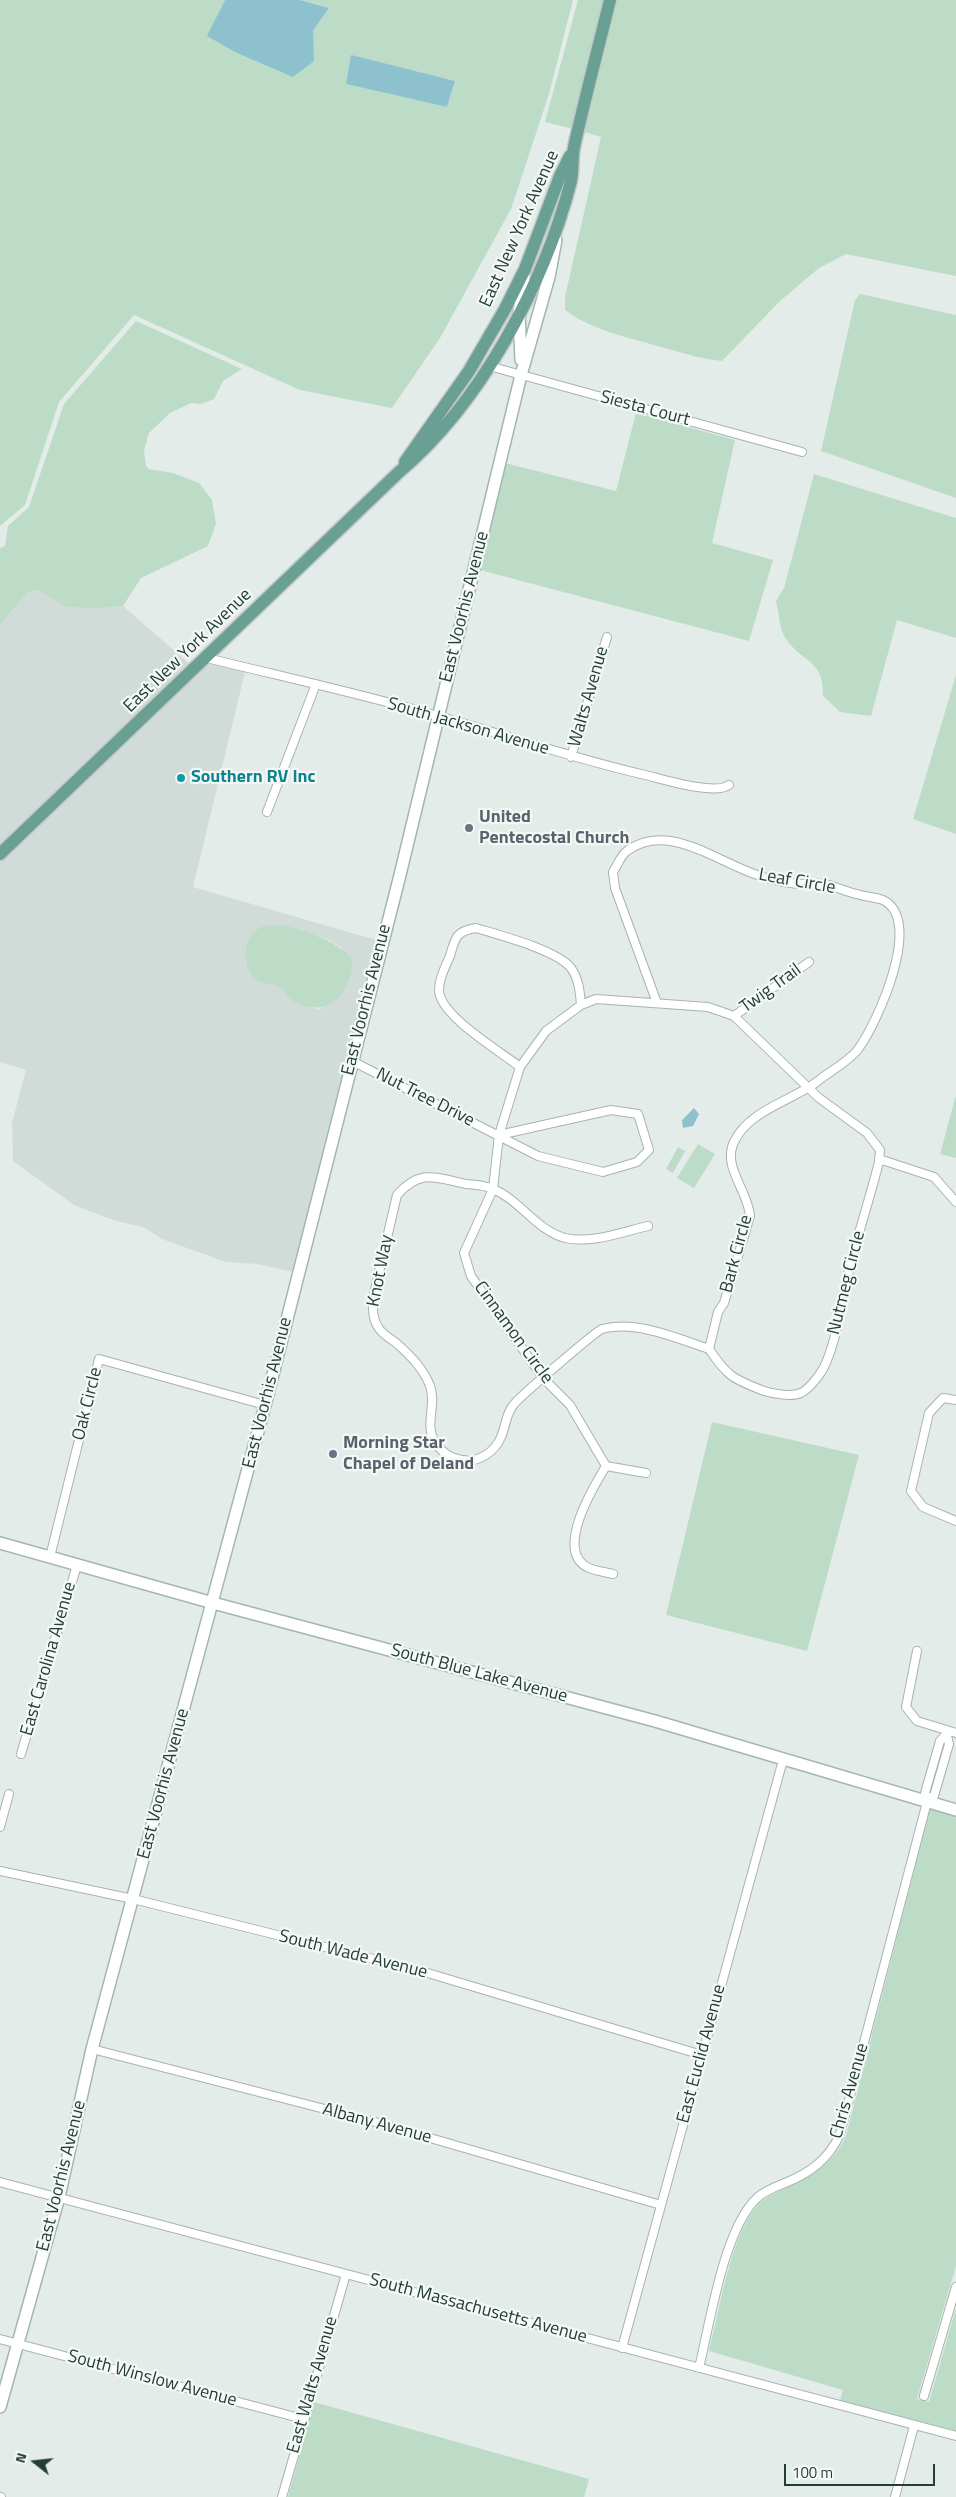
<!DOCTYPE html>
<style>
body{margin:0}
#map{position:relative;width:956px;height:2497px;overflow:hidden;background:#e3ece9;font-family:"Titillium Web",sans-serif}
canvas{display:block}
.north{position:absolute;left:10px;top:2437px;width:50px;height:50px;-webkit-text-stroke:4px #f4f9f6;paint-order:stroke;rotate:286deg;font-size:14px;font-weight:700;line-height:20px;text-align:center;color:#243d37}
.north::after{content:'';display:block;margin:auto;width:18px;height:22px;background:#243d37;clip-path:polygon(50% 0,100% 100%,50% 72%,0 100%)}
.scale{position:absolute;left:784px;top:2464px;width:151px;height:22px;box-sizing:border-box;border:2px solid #243d37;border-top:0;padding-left:6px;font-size:15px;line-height:18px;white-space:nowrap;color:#243d37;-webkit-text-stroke:4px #f4f9f6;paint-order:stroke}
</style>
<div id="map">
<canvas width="956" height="2497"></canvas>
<div class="north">N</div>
<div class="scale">100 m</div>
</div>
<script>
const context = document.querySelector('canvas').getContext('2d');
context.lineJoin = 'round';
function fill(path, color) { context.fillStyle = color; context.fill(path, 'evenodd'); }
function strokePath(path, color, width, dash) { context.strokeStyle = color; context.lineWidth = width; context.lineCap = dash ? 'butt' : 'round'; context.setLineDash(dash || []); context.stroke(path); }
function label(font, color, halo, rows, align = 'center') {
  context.font = font + ' "Titillium Web",sans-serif'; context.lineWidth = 4.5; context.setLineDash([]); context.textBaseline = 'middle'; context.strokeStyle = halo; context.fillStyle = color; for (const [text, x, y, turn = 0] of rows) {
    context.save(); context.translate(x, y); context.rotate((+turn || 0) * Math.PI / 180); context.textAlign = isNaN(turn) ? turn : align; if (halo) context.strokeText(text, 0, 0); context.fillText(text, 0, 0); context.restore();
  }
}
fill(new Path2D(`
 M 37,590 L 66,607 L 94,609 L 123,606 L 191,665 L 0,846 L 0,625 L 28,592 Z
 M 209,664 L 245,672 L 193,887 L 376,940 L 293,1272 L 257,1264 L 226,1262 L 162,1239 L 143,1227 L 116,1221 L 74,1205 L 13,1161 L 12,1123 L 26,1070 L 0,1062 L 0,862 ZM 284,925 L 327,939 L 342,948 L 321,1009 L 307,1007 L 288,997 L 284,989 L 272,984 Z`), '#d1dcd8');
fill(new Path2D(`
 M 0,0 L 225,0 L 217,16 L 313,61 L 313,31 L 329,8 L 300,0 L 573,0 L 549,94 L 511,209 L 440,338 L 392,408 L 300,390 L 134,315 L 59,402 L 25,505 L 0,526 ZM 351,56 L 455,81 L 447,107 L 346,84 Z
 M 578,0 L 604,0 L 573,129 L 545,122 Z
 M 616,0 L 956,0 L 956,276 L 846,254 L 819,268 L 780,301 L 722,361 C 699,359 677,351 654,345 C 622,336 593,330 565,310 L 565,297 L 601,137 L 584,132 Z
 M 860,294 L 956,315 L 956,498 L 821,451 L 855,300 Z
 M 136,321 L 242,369 L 223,381 L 214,399 L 201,404 L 191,403 L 170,413 L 149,433 L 144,450 L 146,466 L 149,469 L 173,473 L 199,483 L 212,500 L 216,524 L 208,546 L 141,578 L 123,606 L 94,609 L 66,607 L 37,590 L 28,592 L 0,625 L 0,548 L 5,546 L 8,526 L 29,507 L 64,404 Z
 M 636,413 L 735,440 L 712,543 L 773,560 L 749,641 L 480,570 L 505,463 L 616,491 Z
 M 814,474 L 956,518 L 956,638 L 897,620 L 871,716 L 840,712 L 823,696 C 824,659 803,664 786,639 C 779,629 779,612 776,601 L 784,588 Z
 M 956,675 L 956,834 L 913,819 Z
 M 284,925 C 308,932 333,939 351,957 C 354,972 350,980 342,993 C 329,1011 306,1012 289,998 C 286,995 285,991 282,989 C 273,982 262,985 254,978 C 241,965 243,936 261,927 C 267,925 278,926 284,925 Z
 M 956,1095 L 956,1158 L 940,1154 Z
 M 698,1144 L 715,1154 L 694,1188 L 677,1178 Z
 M 678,1147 L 685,1151 L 673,1173 L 666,1169 Z
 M 712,1422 L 859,1455 L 807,1651 L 666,1615 Z
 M 930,1808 L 956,1816 L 956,2266 L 917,2399 L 929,2402 L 956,2308 L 956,2431 L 840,2401 L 843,2390 L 709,2351 C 720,2310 731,2230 761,2202 C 769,2194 778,2192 788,2187 C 814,2176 833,2162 846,2136 Z
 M 314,2402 L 589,2479 L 584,2497 L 288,2497 Z`), '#bddcc7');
fill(new Path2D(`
 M 225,0 L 300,0 L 329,8 L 313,31 L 314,61 L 293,77 L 237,53 L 207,36 Z
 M 351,55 L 455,81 L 447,107 L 346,84 Z
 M 694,1108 L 699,1114 L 693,1126 L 683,1128 L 682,1120 Z`), '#8ec1ce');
const street = new Path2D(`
 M 489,366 L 802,452
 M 207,658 C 284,677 361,694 438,716 C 506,735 572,758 641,774 C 660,778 714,796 729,785
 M 571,757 L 607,637
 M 267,812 L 316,684
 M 734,1016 L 809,962
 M 352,1061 L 538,1156 L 603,1172 L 637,1162 L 649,1150 L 638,1114 L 611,1110 L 499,1135
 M 520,1067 C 500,1051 438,1015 439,989 C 439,978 446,965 450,956 C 455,938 456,931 476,928 C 499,935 557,950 571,968 C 579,979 580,993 581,1005
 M 879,1159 L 934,1177 L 956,1202
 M 648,1226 C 622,1232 591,1244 565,1238 C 536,1230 520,1200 493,1189 C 485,1185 475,1185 466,1184 C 436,1178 421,1168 397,1195 L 373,1298 C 373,1308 372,1318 378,1327 C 381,1333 389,1338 395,1342 C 408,1353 424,1369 430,1386 C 437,1404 424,1425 435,1442 C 441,1452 450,1458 462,1460 C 478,1463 495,1452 501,1437 C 506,1426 506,1412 515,1403 C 523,1394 596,1331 602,1329 C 636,1320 676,1338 709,1349 L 718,1312 L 724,1303 L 750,1216 C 748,1190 722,1167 734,1142 C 749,1110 792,1101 818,1081 C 830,1071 850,1061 859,1048 C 878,1021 924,920 883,900 C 875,897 865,897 857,894 C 846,892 835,886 825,884 C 813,883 802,885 791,883 C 764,880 741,869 716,857 C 689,844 655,830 627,851 C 621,855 617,866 613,872 L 615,888 L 657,1003
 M 956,1400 L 943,1398 L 929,1413 L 911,1491 L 923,1507 L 956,1521
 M 606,1466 C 594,1486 553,1552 589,1568 C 596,1571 605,1572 613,1574
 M 646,1473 L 606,1466 L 570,1405 L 544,1379 L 471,1276 L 464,1253 L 493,1189 L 499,1135 L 520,1067 L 546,1031 L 581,1005 L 596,999 L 708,1007 L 734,1016 L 819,1098 L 867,1133 L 880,1150 L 879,1162 C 869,1201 856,1240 847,1279 C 840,1308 837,1340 824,1367 C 820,1375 809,1389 801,1393 C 791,1397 774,1394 764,1391 C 733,1379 727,1376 709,1349
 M 50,1557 L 99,1359 L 265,1405
 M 917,1651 L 906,1707 L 917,1721 L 956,1733
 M 21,1754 L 77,1565
 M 928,1798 L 934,1796 L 949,1744 L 947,1736
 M 0,1827 L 9,1794
 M 0,1871 L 133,1899 L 421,1971 L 702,2055
 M 92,2049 L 375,2122 L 661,2205
 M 0,2182 L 956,2436
 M 0,2339 L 303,2419
 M 622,2348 L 783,1760
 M 699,2368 C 710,2323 724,2227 758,2197 C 766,2190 775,2187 785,2183 C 810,2173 829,2159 840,2134 L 927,1802 L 925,1793 L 940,1741 L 949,1731
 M 924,2396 L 956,2287
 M 0,2497 L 1,2497
 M 282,2497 L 346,2274
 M 895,2497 L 914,2426`);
const secondary = new Path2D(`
 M 521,360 L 519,313 L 524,277
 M 0,1543 L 213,1603 L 655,1721 L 956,1810
 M 0,2407 L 59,2197 L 92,2049 L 267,1398 L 399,879 L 521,375 L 549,277 L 556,240`);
const primary = new Path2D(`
 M 405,462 L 469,371 L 505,309 L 525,269 L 560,176 L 570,156
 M 0,854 L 398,473 C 481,403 544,285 571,181 C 573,170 572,158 574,147 C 585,98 598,49 610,0`);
strokePath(street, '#a6b4b0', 10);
strokePath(secondary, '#a2b7b1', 14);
strokePath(primary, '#c2c9c7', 15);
strokePath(street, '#fff', 8);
strokePath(secondary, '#fff', 11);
strokePath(primary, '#6a9f94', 12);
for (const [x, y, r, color] of [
 [181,778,5,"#0f9aa8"],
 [469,828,5,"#6b7280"],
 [333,1454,5,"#6b7280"]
]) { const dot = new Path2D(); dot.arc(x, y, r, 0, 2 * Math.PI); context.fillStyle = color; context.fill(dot); strokePath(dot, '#f4f9f6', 2); }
label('18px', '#243d37', '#f4f9f6', [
 ["East New York Avenue",520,229,-66],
 ["Siesta Court",645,409,15],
 ["East Voorhis Avenue",465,607,-76],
 ["East New York Avenue",188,651,-44],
 ["Walts Avenue",589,697,-74],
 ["South Jackson Avenue",468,727,16],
 ["Leaf Circle",797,882,10],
 ["Twig Trail",771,989,-36],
 ["East Voorhis Avenue",367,1000,-76],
 ["Nut Tree Drive",425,1098,27],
 ["Bark Circle",737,1254,-75],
 ["Knot Way",381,1271,-79],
 ["Nutmeg Circle",847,1283,-76],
 ["Cinnamon Circle",513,1333,54],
 ["East Voorhis Avenue",268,1393,-76],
 ["Oak Circle",88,1404,-76],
 ["East Carolina Avenue",49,1659,-74],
 ["South Blue Lake Avenue",479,1674,15],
 ["East Voorhis Avenue",164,1784,-75],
 ["South Wade Avenue",353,1955,14],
 ["East Euclid Avenue",702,2054,-75],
 ["Chris Avenue",850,2091,-74],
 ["Albany Avenue",377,2124,15],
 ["East Voorhis Avenue",62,2176,-76],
 ["South Massachusetts Avenue",478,2309,15],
 ["South Winslow Avenue",152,2379,15],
 ["East Walts Avenue",313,2385,-74]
]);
label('bold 18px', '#0d838f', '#f4f9f6', [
 ["Southern RV Inc",191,778]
], 'left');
label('bold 18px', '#5b616d', '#f4f9f6', [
 ["United",479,818],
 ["Pentecostal Church",479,839],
 ["Morning Star",343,1444],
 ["Chapel of Deland",343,1465]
], 'left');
</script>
